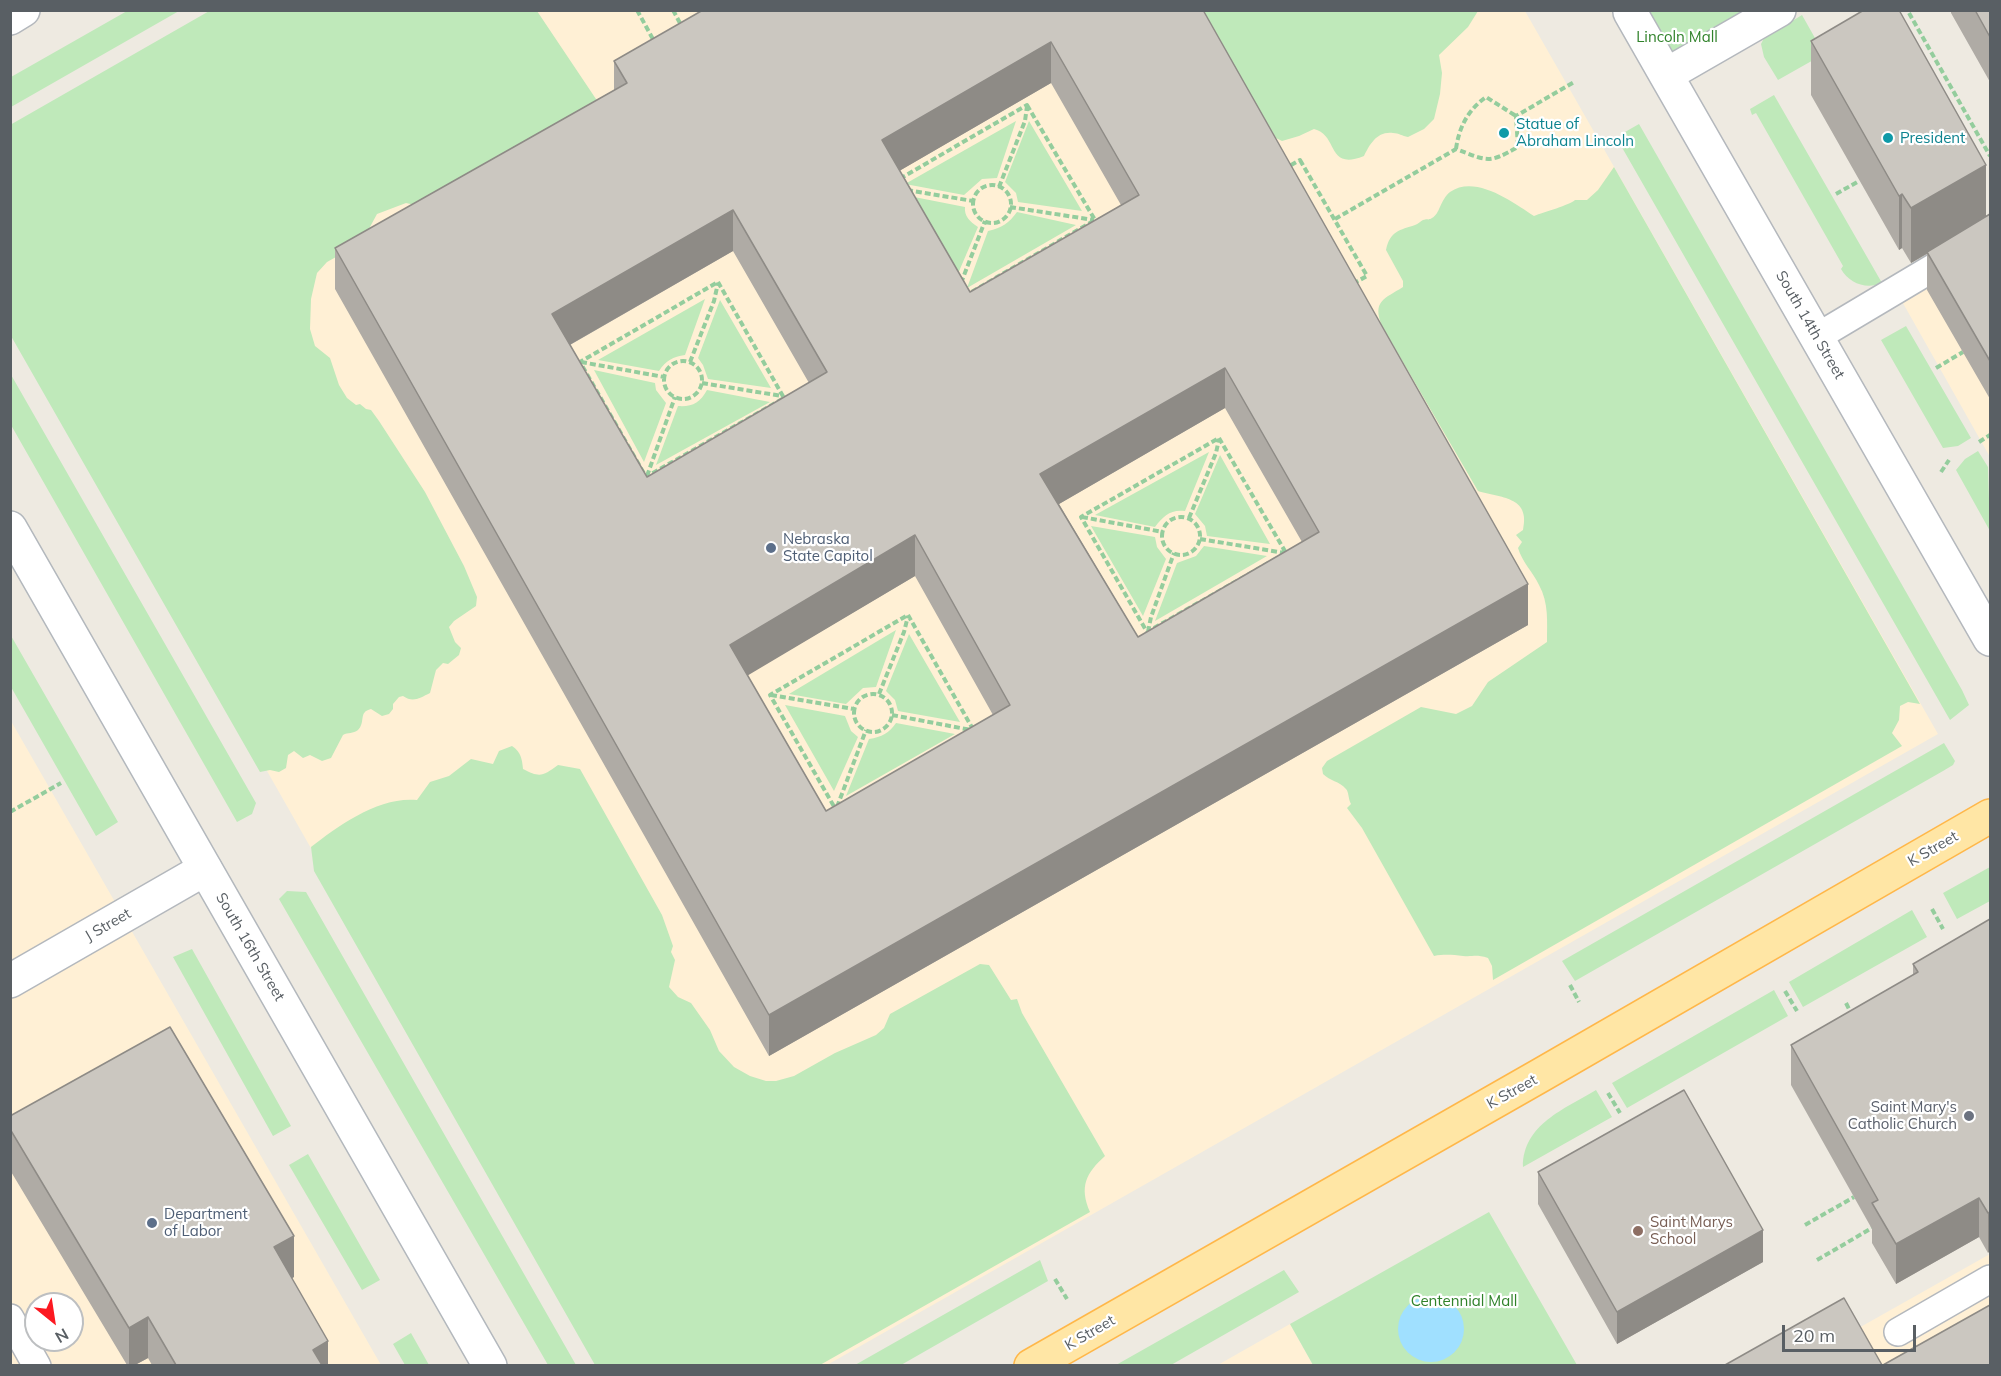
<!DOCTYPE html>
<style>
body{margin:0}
#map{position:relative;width:2001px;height:1376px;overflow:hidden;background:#eeeae1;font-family:Mulish,sans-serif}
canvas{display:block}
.frame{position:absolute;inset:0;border:12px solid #595f64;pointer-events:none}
.north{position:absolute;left:24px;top:1292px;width:60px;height:60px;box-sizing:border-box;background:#fff;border:2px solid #bdbfc1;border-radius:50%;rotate:150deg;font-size:16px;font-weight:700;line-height:24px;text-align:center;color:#595f64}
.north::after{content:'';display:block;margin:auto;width:21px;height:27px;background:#fc1921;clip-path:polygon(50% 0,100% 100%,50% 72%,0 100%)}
.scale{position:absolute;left:1782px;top:1325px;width:134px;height:27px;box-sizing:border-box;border:3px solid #595f64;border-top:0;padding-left:8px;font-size:18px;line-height:21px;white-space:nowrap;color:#595f64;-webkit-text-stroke:4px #fff;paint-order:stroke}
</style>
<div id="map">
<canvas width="2001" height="1376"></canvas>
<div class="frame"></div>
<div class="north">N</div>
<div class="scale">20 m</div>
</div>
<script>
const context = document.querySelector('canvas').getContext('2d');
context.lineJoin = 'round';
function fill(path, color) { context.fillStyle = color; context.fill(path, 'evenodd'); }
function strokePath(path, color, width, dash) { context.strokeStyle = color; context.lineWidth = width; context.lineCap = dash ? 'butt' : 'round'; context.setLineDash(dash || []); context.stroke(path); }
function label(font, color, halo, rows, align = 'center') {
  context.font = font + ' Mulish,sans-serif'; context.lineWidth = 4.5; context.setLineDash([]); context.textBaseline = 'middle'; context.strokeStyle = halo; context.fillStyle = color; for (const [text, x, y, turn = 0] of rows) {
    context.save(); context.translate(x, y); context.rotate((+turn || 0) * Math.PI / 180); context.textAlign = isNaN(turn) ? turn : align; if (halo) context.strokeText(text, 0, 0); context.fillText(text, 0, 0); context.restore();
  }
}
fill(new Path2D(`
 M 232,11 L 1525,11 L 1938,734 L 827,1365 L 605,1365 L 11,321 L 10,138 Z
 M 1990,225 L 1990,457 L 1891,282 Z
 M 11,721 L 381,1365 L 11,1365 ZM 36,1304 L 72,1304 L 72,1340 L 36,1340 Z
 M 1990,1254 L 1990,1365 L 1793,1365 Z
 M 1290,1324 L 1313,1365 L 1216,1366 Z`), '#fff0d5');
fill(new Path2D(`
 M 211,10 L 537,11 L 598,102 L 415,205 L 406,203 L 377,214 L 364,238 L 345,252 L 327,262 L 317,273 L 311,299 L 310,329 L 315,346 L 330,358 L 339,385 L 347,398 L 356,405 L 360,404 L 366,409 L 371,410 L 379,421 L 425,492 L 464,566 L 477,597 L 476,606 L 454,621 L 449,627 L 455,642 L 461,648 L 459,655 L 448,664 L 443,663 L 436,670 L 430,693 C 420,698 413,703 403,696 L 399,697 L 393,704 L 393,709 L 389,714 L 382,716 L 371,709 C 358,712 366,722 358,730 C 353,734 348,732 343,735 L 331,758 L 322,761 L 310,755 L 303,758 L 294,751 L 288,755 L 286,768 L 279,772 L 270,770 L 260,772 L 11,336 L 10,125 Z
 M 1633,10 L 1779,11 L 1666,75 Z
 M 127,11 L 179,11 L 11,107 L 11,77 Z
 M 1201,11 L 1478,11 L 1468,27 L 1439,55 L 1442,73 L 1440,94 L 1434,119 L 1424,129 L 1408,137 C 1402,136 1399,133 1393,133 C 1377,131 1370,144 1364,156 C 1326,171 1339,135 1314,129 L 1299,136 L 1282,141 L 1276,138 Z
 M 1802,15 L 1824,54 L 1778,80 L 1764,57 L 1761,44 L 1764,38 Z
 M 1774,95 L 1882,283 C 1866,290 1849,283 1841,269 L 1843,266 L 1756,113 L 1752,115 L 1750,109 Z
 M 1016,121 L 997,178 L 982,179 L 964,195 L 905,184 Z
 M 1029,121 L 1082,211 L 1018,202 L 1016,193 L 1005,182 Z
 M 1639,124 L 1962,690 L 1969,705 L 1950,720 L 1620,144 L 1625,132 Z
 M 1614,167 L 1920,704 L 1908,702 L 1900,706 L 1899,720 L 1892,733 L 1902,746 L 1493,980 L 1492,966 L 1488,958 C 1475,954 1474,957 1463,956 C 1453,955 1445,954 1434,956 L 1362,828 L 1347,808 L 1351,804 C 1348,799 1349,792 1346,789 C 1339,781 1330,781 1323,774 L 1322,768 L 1327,761 L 1421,707 L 1456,714 L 1472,706 L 1488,682 L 1547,642 C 1547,622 1549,603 1539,585 C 1533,572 1522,562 1518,548 L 1522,542 L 1516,535 L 1523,530 C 1531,496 1500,498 1478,491 L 1382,326 C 1372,301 1384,299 1403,287 L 1403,281 L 1386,250 C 1390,231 1400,230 1415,225 C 1418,224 1421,221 1423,220 C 1429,218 1427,221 1432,218 C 1440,214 1440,200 1450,192 C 1475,174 1513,202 1534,216 C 1544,212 1570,205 1575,200 L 1587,200 L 1598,190 Z
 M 904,195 L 965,207 C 964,216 970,222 978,227 L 954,283 Z
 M 1017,212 L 1076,225 L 967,288 L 988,231 C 1002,228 1009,223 1017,212 Z
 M 705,299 L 685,355 C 673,357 666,360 659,371 L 598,360 Z
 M 720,300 L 771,388 L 708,379 L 703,365 L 698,358 Z
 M 1906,326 L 1971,438 L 1958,446 L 1943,448 L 1881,340 Z
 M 594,370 L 655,383 L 656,390 L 666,403 L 644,462 Z
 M 10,373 L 256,803 L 252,814 L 237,822 L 11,425 Z
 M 707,390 L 770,402 L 656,465 L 678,406 C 692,407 700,403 707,390 Z
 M 1978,451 L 1988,467 L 1990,531 L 1956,470 L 1965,459 Z
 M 1209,452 L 1185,511 C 1171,509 1163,516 1155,527 L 1095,515 Z
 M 1220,455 L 1270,544 L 1207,536 L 1205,526 L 1195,514 Z
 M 1091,526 L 1155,537 L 1157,547 L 1166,559 L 1143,616 Z
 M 1204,546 L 1267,556 L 1155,621 L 1177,563 L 1196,556 Z
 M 896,630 L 876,687 L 863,688 L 846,704 L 789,694 Z
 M 10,634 L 118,822 L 96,836 L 11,687 Z
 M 909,634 L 960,722 L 898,711 L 895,700 L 886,691 Z
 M 785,705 L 845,716 L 851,731 L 858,737 L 834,791 Z
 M 896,723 L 955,734 L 846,796 L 869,739 C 882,737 889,733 896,723 Z
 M 1944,743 L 1955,761 L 1953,765 L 1943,771 L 1575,981 L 1562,961 Z
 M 512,746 C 521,752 522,759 523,769 C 540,778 543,776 558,765 L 580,769 L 662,915 L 673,946 L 671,952 L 675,960 L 669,987 L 678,997 L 691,1003 L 710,1030 L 719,1051 L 734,1067 L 750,1076 L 766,1081 L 776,1081 L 794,1076 L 835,1053 L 876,1035 L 884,1028 L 890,1014 L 980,964 L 989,965 L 1011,1000 L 1017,999 L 1022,1013 L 1105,1156 C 1086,1173 1079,1187 1090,1212 L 820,1365 L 595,1365 L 314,871 L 311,847 C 339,825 380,796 417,800 L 430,782 L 449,776 L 471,759 L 493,764 L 499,751 Z
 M 1990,867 L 1990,901 L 1957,919 L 1943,893 Z
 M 287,891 L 306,892 L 576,1365 L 548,1365 L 279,899 Z
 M 1912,910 L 1927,937 L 1803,1007 L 1789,982 Z
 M 192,949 L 291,1126 L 273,1136 L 173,957 Z
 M 1774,990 L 1788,1016 L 1627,1108 L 1612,1083 Z
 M 1596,1090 L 1612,1117 L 1523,1167 C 1523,1124 1565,1109 1596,1090 Z
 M 308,1154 L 380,1280 L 362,1290 L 289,1165 Z
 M 1489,1212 L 1577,1365 L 1313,1365 L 1290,1324 Z
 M 1040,1260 L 1048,1281 L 901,1365 L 855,1365 Z
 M 1284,1270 L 1299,1292 L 1171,1365 L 1116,1365 Z
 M 411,1333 L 429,1365 L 405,1365 L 393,1344 Z`), '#bfe9ba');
fill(new Path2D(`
 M1398 1329a33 33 0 1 1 66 0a33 33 0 1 1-66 0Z`), '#a0e0ff');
const service = new Path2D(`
 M 1817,337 L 1990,234
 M 10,1318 L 37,1366
 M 1898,1332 L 1990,1279`);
const minor = new Path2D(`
 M 10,18 L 23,10
 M 10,981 L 205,869`);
const tertiary = new Path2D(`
 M 1633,10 L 1630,12 L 1666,75 L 1990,639
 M 1666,75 L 1779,10`);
const secondary = new Path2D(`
 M 10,528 L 490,1366`);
const primary = new Path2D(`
 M 1031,1366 L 1541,1075 L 1990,816`);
strokePath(service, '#b4b8bd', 30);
strokePath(minor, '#b4b8bd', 36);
strokePath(tertiary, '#b4b8bd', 36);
strokePath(secondary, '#b3b8bd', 36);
strokePath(primary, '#ffb749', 36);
strokePath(new Path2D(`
 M 637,10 L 654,41
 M 673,10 L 681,25
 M 1909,13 L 1990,156
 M 1027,105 L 1095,220 L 956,301 L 889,185 Z
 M 1456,149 C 1459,127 1468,110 1486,97 L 1516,116
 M 1300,160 L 1367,276 L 1345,288 L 1279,172 Z
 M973 204a19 19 0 1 1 38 0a19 19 0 1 1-38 0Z
 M 999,187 L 1025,121 L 1027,106
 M 907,190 L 973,201
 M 1836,194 L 1859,181
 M 1010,207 L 1094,220
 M 1335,219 L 1456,149 C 1488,161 1488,164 1518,147 L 1516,116 L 1574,82
 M 718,282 L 784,398 L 646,477 L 580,362 Z
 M 961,283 L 985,221
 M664 380a19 19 0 1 1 38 0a19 19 0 1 1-38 0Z
 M 581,362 L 664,377
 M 690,362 L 714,301 L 718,283
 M 1936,368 L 1963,352
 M 702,383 L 782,396
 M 1219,438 L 1286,553 L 1147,632 L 1081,517 Z
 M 1979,442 L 1990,435
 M 1941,472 L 1949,460
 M 647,476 L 675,397
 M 1082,517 L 1163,532
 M1162 536a19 19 0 1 1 38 0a19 19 0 1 1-38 0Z
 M 1189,518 L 1216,453 L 1219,439
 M 1200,539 L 1285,553
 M 908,615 L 974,731 L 836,810 L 770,695 Z
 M 1148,632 L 1151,617 L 1174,553
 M854 713a19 19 0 1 1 38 0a19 19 0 1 1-38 0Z
 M 879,694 L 904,632 L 908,616
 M 771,695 L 854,709
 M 892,715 L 971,730
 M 837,807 L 866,730
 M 10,812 L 61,783
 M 1932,909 L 1943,929
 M 1570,985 L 1579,1002
 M 1785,991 L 1797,1011
 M 1846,1003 L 1852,1015
 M 1608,1093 L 1620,1113
 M 1805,1225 L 1854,1197
 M 1817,1260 L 1872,1228
 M 1055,1279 L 1067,1299`), '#94cd9d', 4, [6, 3]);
strokePath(service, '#fff', 27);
strokePath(minor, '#fff', 33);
strokePath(tertiary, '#fff', 33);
strokePath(secondary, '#fff', 33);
strokePath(primary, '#ffe6a5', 33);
fill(new Path2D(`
 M 1203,10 L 1528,625 L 769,1056 L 335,289 L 335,248 L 614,90 L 614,61 ZM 1051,83 L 1121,205 L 970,292 L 899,171 ZM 733,251 L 809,383 L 647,477 L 570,345 ZM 1225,408 L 1302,542 L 1138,637 L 1059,504 ZM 915,576 L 993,715 L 826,811 L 747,675 Z
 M 1951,10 L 1990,10 L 1990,82 L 1951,13 Z
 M 1811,41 L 1986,216 L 1990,214 L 1990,399 L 1927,290 L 1927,254 L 1911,263 L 1902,248 L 1899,250 L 1811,95 Z
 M 1990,919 L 1988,1253 L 1979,1237 L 1896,1284 L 1872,1243 L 1872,1229 L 1791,1085 L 1791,1045 L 1913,975 L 1913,964 Z
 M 10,1116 L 294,1277 L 292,1278 L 328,1365 L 152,1365 L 148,1358 L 135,1365 L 127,1365 L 10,1170 Z
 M 1538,1172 L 1763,1262 L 1617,1344 L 1538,1204 Z`), '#afaba5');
fill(new Path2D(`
 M 1051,42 L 1051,83 L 882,181 L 882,140 Z
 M 1986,165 L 1986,219 L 1911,263 L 1911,208 Z
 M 1902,194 L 1902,248 L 1899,250 L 1899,196 Z
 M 733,210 L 733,251 L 552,355 L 552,314 Z
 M 1225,368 L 1225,408 L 1040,515 L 1040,474 Z
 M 915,535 L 915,576 L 730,686 L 730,645 Z
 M 1528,584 L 1528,625 L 769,1056 L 769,1015 Z
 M 1979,1198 L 1979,1237 L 1896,1284 L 1896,1244 Z
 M 1990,1212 L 1990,1251 L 1988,1253 L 1988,1213 Z
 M 1763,1230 L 1763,1262 L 1617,1344 L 1617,1312 Z
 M 294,1236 L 294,1277 L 274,1288 L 274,1247 Z
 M 148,1317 L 148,1358 L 135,1365 L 129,1365 L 129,1328 Z
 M 328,1341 L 328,1365 L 313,1365 L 313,1350 Z`), '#8e8b86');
const building = new Path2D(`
 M 703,10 L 1203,10 L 1528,584 L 769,1015 L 335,248 L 627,83 L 614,61 ZM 1051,42 L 1139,195 L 970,292 L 882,140 ZM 733,210 L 827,372 L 647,477 L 552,314 ZM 1225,368 L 1319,532 L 1138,637 L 1040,474 ZM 915,535 L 1010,705 L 826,811 L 730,645 Z
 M 1864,10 L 1899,10 L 1986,165 L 1911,208 L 1902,194 L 1899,196 L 1811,41 Z
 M 1975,10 L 1990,10 L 1990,37 Z
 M 1990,214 L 1990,361 L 1927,252 Z
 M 1990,919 L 1990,1212 L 1988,1213 L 1979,1198 L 1896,1244 L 1872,1203 L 1878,1200 L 1791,1045 L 1918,972 L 1913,964 Z
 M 170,1027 L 294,1236 L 274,1247 L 328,1341 L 313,1350 L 322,1365 L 176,1365 L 148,1317 L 129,1328 L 10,1129 L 10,1116 Z
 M 1684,1090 L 1763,1230 L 1617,1312 L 1538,1172 Z
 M 1844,1298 L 1882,1365 L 1725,1365 Z
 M 1990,1305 L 1990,1365 L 1883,1365 Z`);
fill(building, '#cbc7c0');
strokePath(building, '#8e8b86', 1.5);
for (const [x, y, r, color] of [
 [1504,133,6,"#0f9aa8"],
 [1888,138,6,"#0f9aa8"],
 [771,548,6,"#5c6f8a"],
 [1969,1116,6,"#6b7280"],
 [152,1223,6,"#5c6f8a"],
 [1638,1231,6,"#8d6e63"]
]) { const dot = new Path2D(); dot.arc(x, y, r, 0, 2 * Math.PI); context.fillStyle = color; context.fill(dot); strokePath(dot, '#fff', 2); }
label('15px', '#30822a', '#fff', [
 ["Lincoln Mall",1677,37],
 ["Centennial Mall",1464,1301]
]);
label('15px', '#0d838f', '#fff', [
 ["Statue of",1516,124],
 ["Abraham Lincoln",1516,141],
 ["President",1900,138]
], 'left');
label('15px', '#595f64', '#fff', [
 ["South 14th Street",1810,325,60],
 ["K Street",1933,849,-30],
 ["J Street",108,925,-30],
 ["South 16th Street",250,947,60],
 ["K Street",1512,1092,-29],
 ["K Street",1090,1333,-30]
]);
label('15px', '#4e5e75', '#fff', [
 ["Nebraska",783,539],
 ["State Capitol",783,556],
 ["Department",164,1214],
 ["of Labor",164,1231]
], 'left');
label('15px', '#5b616d', '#fff', [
 ["Saint Mary's",1957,1107],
 ["Catholic Church",1957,1124]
], 'right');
label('15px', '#785e54', '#fff', [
 ["Saint Marys",1650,1222],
 ["School",1650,1239]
], 'left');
</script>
